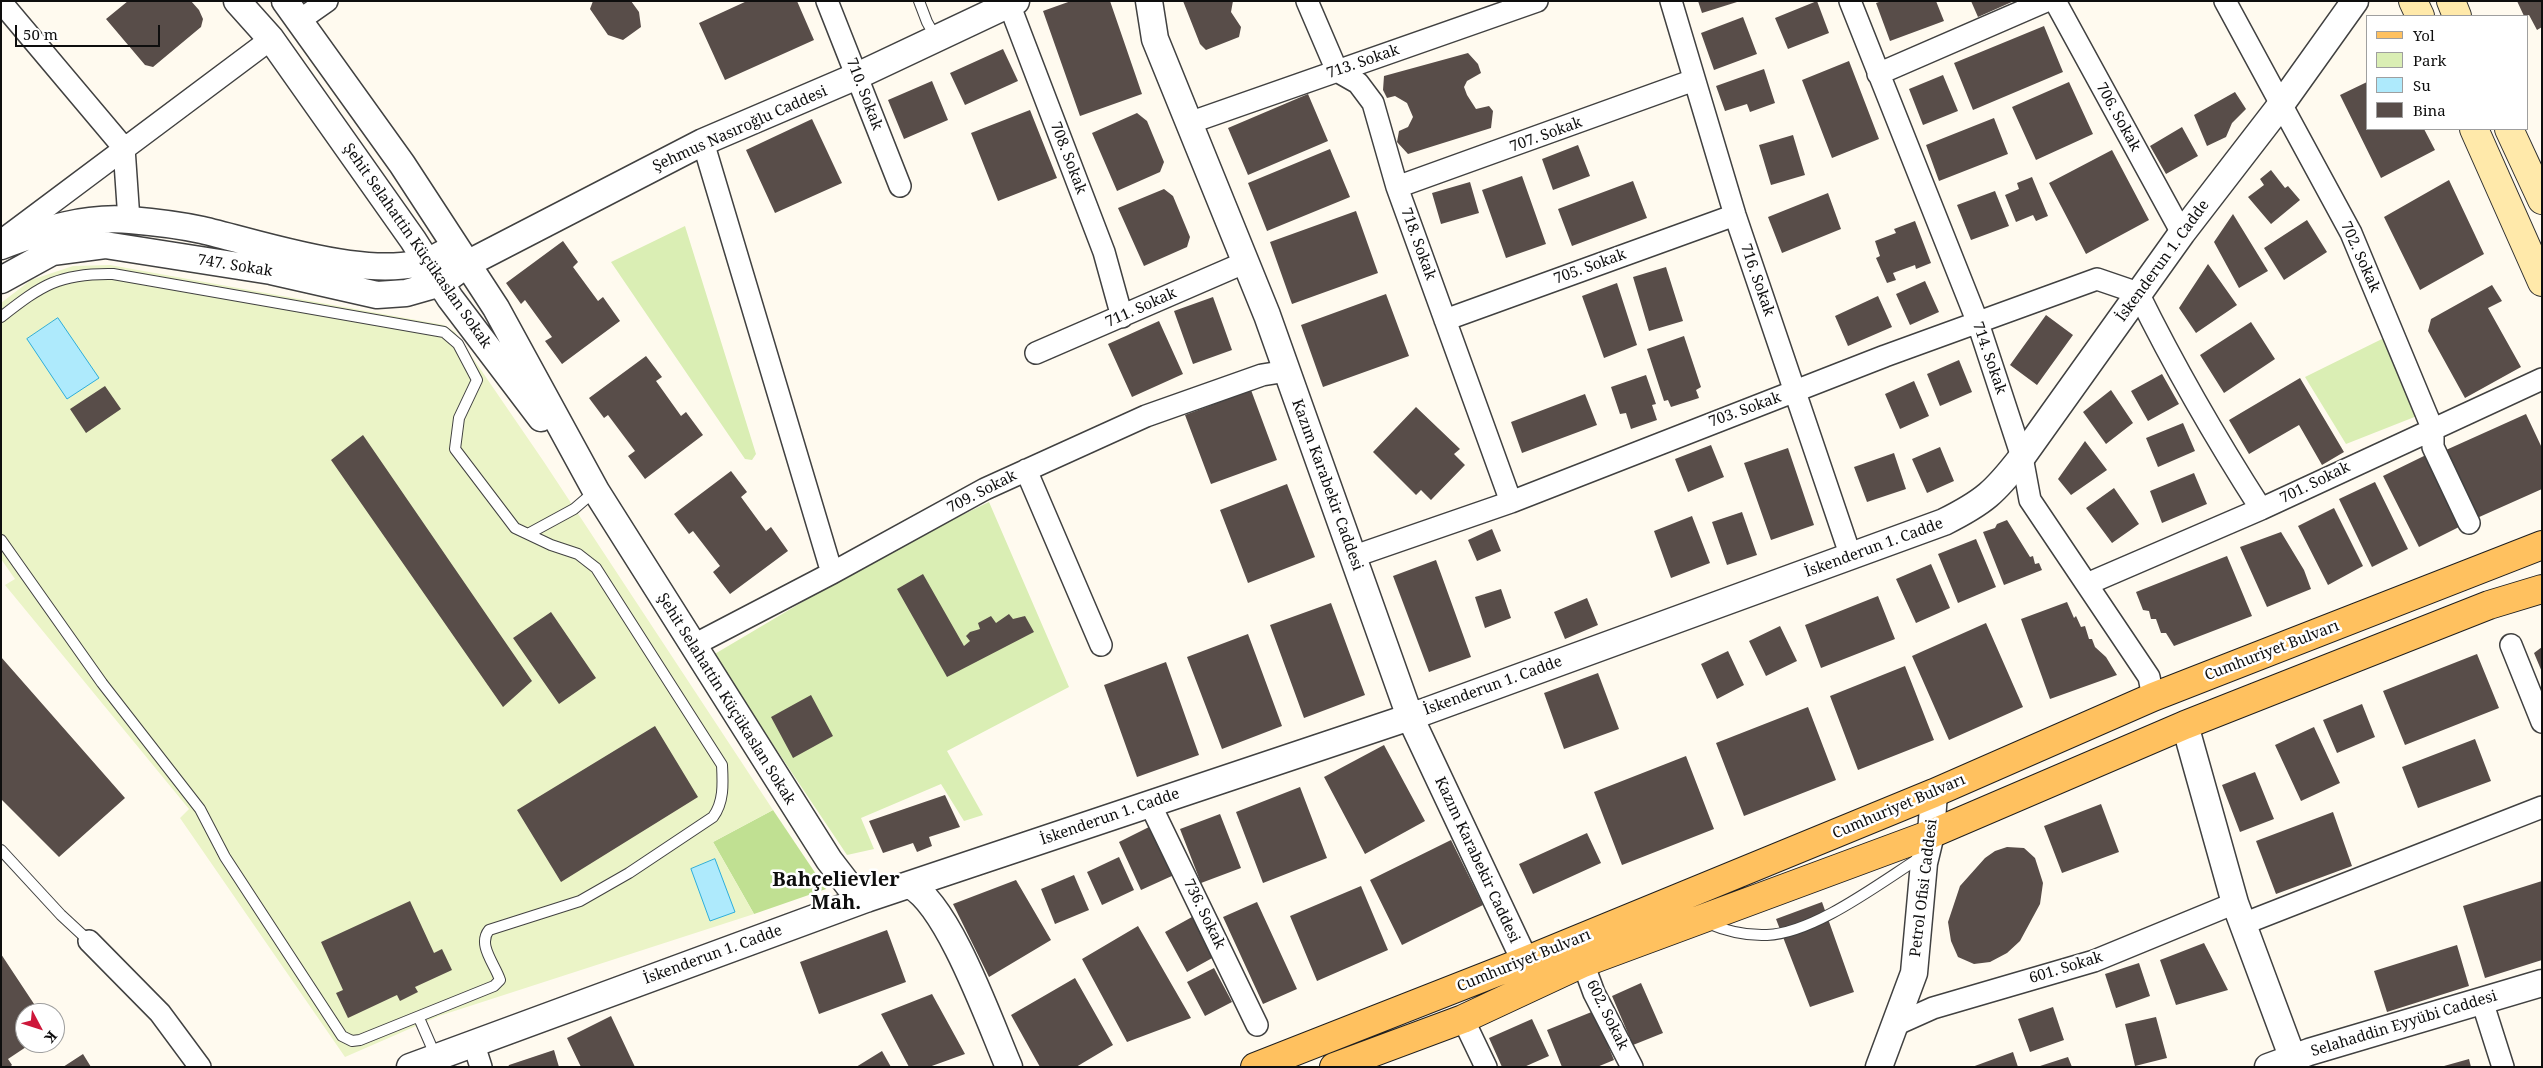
<!DOCTYPE html>
<meta charset="utf-8">
<style>
body{margin:0}
#map{position:relative;width:2543px;height:1068px;overflow:hidden;background:#fffaef;font-family:"Noto Serif",serif}
canvas{display:block}
.frame{position:absolute;inset:0;border:2px solid #0e0e0e;pointer-events:none}
.legend{position:absolute;left:2366px;top:15px;width:162px;height:115px;box-sizing:border-box;background:#fff;border:1px solid #9f9f9f;margin:0;padding:6px 9px;list-style:none;font-size:15px;color:#0e0e0e}
.legend li{display:flex;align-items:center;gap:10px;height:25px}
.legend b{width:25px;border:1px solid #9f9f9f}
.north{position:absolute;left:15px;top:1003px;width:50px;height:50px;box-sizing:border-box;background:#fff;border:1px solid #9f9f9f;border-radius:50%;rotate:130deg;font-size:14px;font-weight:700;line-height:20px;text-align:center;color:#0e0e0e}
.north::after{content:'';display:block;margin:auto;width:18px;height:22px;background:#cd173a;clip-path:polygon(50% 0,100% 100%,50% 72%,0 100%)}
.scale{position:absolute;left:15px;top:25px;width:145px;height:22px;box-sizing:border-box;border:2px solid #0e0e0e;border-top:0;padding-left:6px;font-size:15px;line-height:18px;white-space:nowrap;color:#0e0e0e;-webkit-text-stroke:4px #fff;paint-order:stroke}
</style>
<div id="map">
<canvas width="2543" height="1068"></canvas>
<div class="frame"></div>
<ul class="legend">
<li><b style="height:6px;background:#ffc15f"></b>Yol</li>
<li><b style="height:14px;background:#daeeb4"></b>Park</li>
<li><b style="height:14px;background:#aeeafc"></b>Su</li>
<li><b style="height:14px;background:#584d49"></b>Bina</li>
</ul>
<div class="north">K</div>
<div class="scale">50 m</div>
</div>
<script>
const context = document.querySelector('canvas').getContext('2d');
context.lineJoin = 'round';
function fill(path, color) { context.fillStyle = color; context.fill(path, 'evenodd'); }
function strokePath(path, color, width, dash) { context.strokeStyle = color; context.lineWidth = width; context.lineCap = dash ? 'butt' : 'round'; context.setLineDash(dash || []); context.stroke(path); }
function label(font, color, halo, rows, align = 'center') {
  context.font = font + ' "Noto Serif",serif'; context.lineWidth = 5; context.setLineDash([]); context.textBaseline = 'middle'; context.strokeStyle = halo; context.fillStyle = color; for (const [text, x, y, turn = 0] of rows) {
    context.save(); context.translate(x, y); context.rotate((+turn || 0) * Math.PI / 180); context.textAlign = isNaN(turn) ? turn : align; if (halo) context.strokeText(text, 0, 0); context.fillText(text, 0, 0); context.restore();
  }
}
fill(new Path2D(`
 M 685,226 L 756,454 L 752,460 L 745,459 L 611,262 Z
 M 2386,337 L 2417,416 L 2346,444 L 2305,377 Z
 M 989,502 L 1069,687 L 947,751 L 983,815 L 964,821 L 941,784 L 861,818 L 874,849 L 847,855 L 713,655 L 890,550 Z`), '#daeeb4');
fill(new Path2D(`
 M 773,810 L 826,889 L 754,914 L 713,842 Z`), '#c0e092');
fill(new Path2D(`
 M 110,265 L 444,325 L 455,332 L 544,462 L 773,810 L 713,842 L 754,914 L 439,1016 L 345,1057 L 180,818 L 189,809 L 5,585 L 15,579 L 1,559 L 1,303 L 31,280 L 73,266 Z`), '#ebf4c7');
const water = new Path2D(`
 M 58,318 L 99,378 L 67,399 L 27,339 Z
 M 715,859 L 735,912 L 710,921 L 691,869 Z`);
fill(water, '#aeeafc');
strokePath(water, '#2daedb', 1);
fill(new Path2D(`
 M 128,1 L 191,1 L 199,10 L 203,19 L 201,27 L 153,67 L 145,65 L 106,19 Z
 M 593,1 L 631,1 L 639,12 L 641,27 L 623,40 L 608,35 L 590,9 Z
 M 747,1 L 797,1 L 814,40 L 725,80 L 699,23 Z
 M 1071,1 L 1110,1 L 1142,94 L 1080,116 L 1043,11 Z
 M 1183,1 L 1233,1 L 1231,12 L 1241,27 L 1239,37 L 1206,50 L 1200,44 Z
 M 1698,1 L 1737,1 L 1737,2 L 1702,13 Z
 M 1817,1 L 1829,33 L 1788,49 L 1775,18 Z
 M 1882,1 L 1936,1 L 1944,21 L 1890,41 L 1876,3 Z
 M 1971,1 L 2014,1 L 1978,17 Z
 M 2517,1 L 2542,1 L 2542,27 L 2537,30 L 2529,15 L 2524,16 Z
 M 1743,17 L 1757,54 L 1714,70 L 1701,33 Z
 M 2044,26 L 2063,72 L 1973,110 L 1954,63 Z
 M 1003,49 L 1018,81 L 965,105 L 950,73 Z
 M 1468,53 L 1478,64 L 1481,73 L 1467,81 L 1464,87 L 1467,95 L 1476,109 L 1489,106 L 1493,111 L 1491,128 L 1408,154 L 1397,142 L 1399,131 L 1408,127 L 1413,117 L 1407,103 L 1395,96 L 1387,98 L 1383,90 L 1384,76 Z
 M 1849,61 L 1879,139 L 1832,158 L 1802,80 Z
 M 1764,69 L 1775,103 L 1750,112 L 1747,104 L 1725,111 L 1716,86 Z
 M 1943,75 L 1958,111 L 1923,125 L 1909,89 Z
 M 932,81 L 948,120 L 904,139 L 888,100 Z
 M 2069,82 L 2093,134 L 2036,160 L 2012,107 Z
 M 2367,82 L 2367,129 L 2424,129 L 2435,150 L 2381,178 L 2340,95 Z
 M 2235,92 L 2246,109 L 2232,123 L 2226,137 L 2207,146 L 2194,115 Z
 M 1308,94 L 1328,141 L 1248,175 L 1228,128 Z
 M 1030,110 L 1057,178 L 998,201 L 971,133 Z
 M 1137,113 L 1147,121 L 1164,162 L 1160,172 L 1117,191 L 1092,133 Z
 M 1994,118 L 2008,154 L 1939,181 L 1926,145 Z
 M 812,119 L 842,183 L 775,213 L 746,150 Z
 M 2182,127 L 2198,156 L 2166,174 L 2150,146 Z
 M 1793,135 L 1805,175 L 1771,185 L 1759,145 Z
 M 1578,145 L 1590,176 L 1553,190 L 1542,159 Z
 M 1330,149 L 1350,197 L 1267,231 L 1248,183 Z
 M 2112,150 L 2149,220 L 2086,254 L 2049,183 Z
 M 2271,170 L 2285,188 L 2288,186 L 2300,200 L 2271,224 L 2248,197 L 2264,185 L 2260,179 Z
 M 1522,176 L 1546,244 L 1506,258 L 1482,190 Z
 M 2032,177 L 2048,216 L 2036,221 L 2033,215 L 2016,222 L 2005,195 L 2019,189 L 2017,183 Z
 M 2449,180 L 2484,254 L 2420,290 L 2384,217 Z
 M 1633,181 L 1647,218 L 1572,246 L 1558,209 Z
 M 1470,182 L 1479,213 L 1441,224 L 1432,193 Z
 M 1164,189 L 1173,196 L 1190,237 L 1187,247 L 1144,266 L 1118,208 Z
 M 1995,191 L 2009,226 L 1971,240 L 1957,205 Z
 M 1828,193 L 1841,229 L 1782,253 L 1768,217 Z
 M 1356,211 L 1378,273 L 1292,304 L 1270,242 Z
 M 2233,214 L 2268,271 L 2239,288 L 2214,242 Z
 M 2307,220 L 2327,252 L 2284,280 L 2264,248 Z
 M 1915,221 L 1931,263 L 1916,269 L 1915,265 L 1893,273 L 1896,280 L 1887,283 L 1876,258 L 1880,256 L 1875,241 L 1896,233 L 1894,229 Z
 M 563,241 L 578,262 L 573,267 L 598,301 L 603,297 L 620,321 L 562,364 L 545,341 L 552,337 L 525,300 L 521,304 L 506,283 Z
 M 2208,264 L 2237,305 L 2196,333 L 2179,308 Z
 M 1666,267 L 1683,321 L 1649,331 L 1633,277 Z
 M 1925,281 L 1939,312 L 1910,325 L 1896,294 Z
 M 1617,283 L 1637,345 L 1604,358 L 1582,296 Z
 M 2492,285 L 2502,301 L 2488,308 L 2521,367 L 2465,398 L 2428,331 L 2431,319 Z
 M 1386,294 L 1409,356 L 1323,387 L 1301,325 Z
 M 1878,296 L 1892,327 L 1848,346 L 1835,316 Z
 M 1213,297 L 1232,350 L 1193,364 L 1174,311 Z
 M 2046,315 L 2073,335 L 2037,385 L 2010,365 Z
 M 1159,321 L 1183,374 L 1132,397 L 1108,344 Z
 M 2251,322 L 2275,359 L 2224,393 L 2200,355 Z
 M 1684,336 L 1701,387 L 1696,390 L 1699,398 L 1671,407 L 1668,400 L 1664,401 L 1647,349 Z
 M 646,356 L 662,377 L 656,381 L 681,416 L 686,412 L 703,435 L 645,479 L 628,456 L 635,451 L 608,415 L 604,418 L 589,398 Z
 M 1959,360 L 1972,392 L 1940,406 L 1927,374 Z
 M 2162,374 L 2179,404 L 2148,421 L 2131,391 Z
 M 1646,375 L 1656,404 L 1652,405 L 1657,420 L 1631,429 L 1626,413 L 1620,414 L 1611,387 Z
 M 2300,378 L 2344,452 L 2322,465 L 2299,425 L 2249,454 L 2229,420 Z
 M 1914,381 L 1929,416 L 1900,429 L 1885,394 Z
 M 105,386 L 121,409 L 86,433 L 70,409 Z
 M 1251,390 L 1277,460 L 1211,484 L 1185,415 Z
 M 2111,390 L 2133,423 L 2106,444 L 2083,412 Z
 M 1585,394 L 1597,425 L 1522,453 L 1511,422 Z
 M 1416,407 L 1460,449 L 1454,454 L 1465,465 L 1431,500 L 1421,490 L 1416,495 L 1373,452 Z
 M 2526,414 L 2542,448 L 2542,489 L 2477,518 L 2446,450 Z
 M 2183,423 L 2195,451 L 2158,467 L 2146,438 Z
 M 363,435 L 532,681 L 503,707 L 331,460 Z
 M 2085,441 L 2107,470 L 2071,495 L 2058,479 Z
 M 1711,445 L 1724,477 L 1688,492 L 1675,459 Z
 M 1940,447 L 1954,481 L 1927,493 L 1912,459 Z
 M 1788,448 L 1814,525 L 1771,540 L 1744,463 Z
 M 1894,453 L 1906,489 L 1867,502 L 1854,467 Z
 M 2426,455 L 2461,526 L 2419,547 L 2383,476 Z
 M 731,471 L 747,492 L 741,497 L 766,531 L 771,527 L 788,551 L 730,594 L 713,572 L 720,566 L 693,531 L 689,534 L 674,514 Z
 M 2194,473 L 2207,504 L 2162,523 L 2150,491 Z
 M 2375,482 L 2408,549 L 2372,567 L 2339,499 Z
 M 1287,484 L 1315,557 L 1248,583 L 1220,510 Z
 M 2114,488 L 2139,524 L 2112,543 L 2086,508 Z
 M 2334,508 L 2363,566 L 2328,585 L 2298,526 Z
 M 1742,512 L 1757,555 L 1727,565 L 1712,522 Z
 M 1692,516 L 1710,563 L 1671,578 L 1654,531 Z
 M 2007,520 L 2030,557 L 2033,556 L 2035,564 L 2039,563 L 2042,570 L 2004,585 L 1983,532 L 1995,528 L 1997,524 Z
 M 1492,529 L 1501,551 L 1477,561 L 1468,540 Z
 M 2281,532 L 2304,570 L 2311,589 L 2267,607 L 2240,547 Z
 M 1976,539 L 1996,587 L 1958,603 L 1938,554 Z
 M 2227,556 L 2252,616 L 2174,646 L 2166,633 L 2161,633 L 2156,619 L 2151,619 L 2149,611 L 2143,610 L 2136,592 Z
 M 1436,560 L 1471,657 L 1429,672 L 1393,576 Z
 M 1931,564 L 1950,608 L 1916,623 L 1896,579 Z
 M 923,574 L 964,646 L 970,641 L 966,636 L 970,632 L 980,629 L 978,623 L 991,616 L 996,623 L 1009,614 L 1013,619 L 1025,616 L 1034,632 L 947,677 L 897,589 Z
 M 1501,589 L 1511,618 L 1485,628 L 1475,597 Z
 M 1878,596 L 1895,639 L 1821,668 L 1805,625 Z
 M 1587,598 L 1598,625 L 1565,639 L 1554,612 Z
 M 2067,602 L 2074,618 L 2076,616 L 2081,627 L 2085,626 L 2089,639 L 2092,639 L 2095,647 L 2106,657 L 2117,675 L 2050,699 L 2021,619 Z
 M 1331,603 L 1365,695 L 1304,718 L 1270,625 Z
 M 551,612 L 596,678 L 559,704 L 513,638 Z
 M 1986,623 L 2023,707 L 1949,740 L 1912,656 Z
 M 1780,626 L 1797,661 L 1766,676 L 1749,641 Z
 M 1248,634 L 1282,726 L 1222,749 L 1187,657 Z
 M 2542,647 L 2542,672 L 2534,653 Z
 M 1728,651 L 1744,685 L 1717,699 L 1701,664 Z
 M 2477,654 L 2499,708 L 2405,745 L 2383,691 Z
 M 1,657 L 125,798 L 59,857 L 1,799 Z
 M 1166,662 L 1199,755 L 1137,777 L 1104,685 Z
 M 1905,666 L 1934,740 L 1858,770 L 1830,696 Z
 M 1598,673 L 1619,729 L 1564,749 L 1544,693 Z
 M 811,695 L 833,736 L 793,758 L 771,717 Z
 M 2362,704 L 2375,737 L 2337,753 L 2323,720 Z
 M 1808,707 L 1836,780 L 1744,816 L 1716,743 Z
 M 655,726 L 698,797 L 561,882 L 517,810 Z
 M 2314,727 L 2340,783 L 2301,801 L 2275,745 Z
 M 2475,739 L 2491,781 L 2418,808 L 2402,767 Z
 M 1384,745 L 1425,821 L 1365,854 L 1324,777 Z
 M 1686,756 L 1714,829 L 1622,865 L 1594,792 Z
 M 2255,772 L 2274,819 L 2240,832 L 2222,785 Z
 M 1300,787 L 1327,858 L 1263,883 L 1236,812 Z
 M 945,795 L 960,827 L 929,837 L 932,846 L 917,852 L 913,843 L 883,853 L 869,821 Z
 M 2101,804 L 2119,852 L 2062,873 L 2044,826 Z
 M 2333,812 L 2352,866 L 2276,894 L 2256,841 Z
 M 1220,814 L 1241,868 L 1201,883 L 1180,829 Z
 M 1151,826 L 1174,875 L 1141,890 L 1119,842 Z
 M 1587,833 L 1601,863 L 1533,894 L 1519,864 Z
 M 1451,840 L 1483,905 L 1402,945 L 1370,880 Z
 M 2007,847 L 2024,848 L 2035,858 L 2043,883 L 2040,904 L 2020,941 L 2007,953 L 1990,962 L 1974,964 L 1958,957 L 1951,941 L 1948,922 L 1960,886 L 1985,858 L 1995,851 Z
 M 1119,857 L 1134,890 L 1102,905 L 1087,872 Z
 M 1074,875 L 1089,910 L 1055,924 L 1041,889 Z
 M 1016,880 L 1051,940 L 989,977 L 953,904 Z
 M 2542,881 L 2542,960 L 2485,978 L 2463,906 Z
 M 1361,886 L 1388,950 L 1317,981 L 1290,916 Z
 M 410,901 L 434,953 L 442,949 L 452,970 L 415,987 L 418,992 L 400,1001 L 397,995 L 348,1018 L 336,993 L 343,990 L 321,942 Z
 M 1257,902 L 1297,989 L 1263,1004 L 1223,917 Z
 M 1822,902 L 1854,992 L 1810,1007 L 1776,919 Z
 M 1192,917 L 1214,957 L 1187,972 L 1165,932 Z
 M 1138,926 L 1191,1018 L 1127,1042 L 1082,959 Z
 M 887,930 L 906,982 L 819,1014 L 800,962 Z
 M 2204,943 L 2228,990 L 2176,1005 L 2160,960 Z
 M 2457,945 L 2469,986 L 2387,1012 L 2374,971 Z
 M 1,954 L 40,1013 L 25,1013 L 25,1043 L 32,1043 L 8,1059 L 12,1065 L 10,1067 L 1,1067 Z
 M 2139,963 L 2150,996 L 2116,1008 L 2105,974 Z
 M 1214,968 L 1232,1002 L 1205,1016 L 1187,982 Z
 M 1075,978 L 1113,1045 L 1076,1067 L 1040,1067 L 1011,1015 Z
 M 1641,983 L 1663,1033 L 1633,1045 L 1612,996 Z
 M 932,994 L 965,1054 L 929,1067 L 909,1067 L 881,1014 Z
 M 2053,1007 L 2064,1040 L 2030,1052 L 2018,1019 Z
 M 1594,1011 L 1614,1060 L 1597,1067 L 1562,1067 L 1547,1030 Z
 M 611,1016 L 635,1067 L 581,1067 L 567,1038 Z
 M 2156,1017 L 2167,1058 L 2135,1066 L 2125,1024 Z
 M 1532,1019 L 1549,1056 L 1524,1067 L 1502,1067 L 1489,1038 Z
 M 554,1050 L 559,1067 L 508,1067 L 509,1065 Z
 M 882,1051 L 891,1067 L 856,1067 Z
 M 2013,1052 L 2018,1067 L 1972,1067 Z
 M 83,1054 L 91,1067 L 63,1067 Z
 M 2068,1057 L 2072,1067 L 2040,1067 L 2040,1066 Z
 M 2469,1059 L 2471,1067 L 2444,1067 L 2444,1066 Z`), '#584d49');
const service = new Path2D(`
 M 919,1 L 927,22 L 936,38
 M 1,317 C 42,285 59,273 113,274 L 444,332 L 458,344 L 477,380 L 459,418 L 455,449 L 515,528 L 551,545 L 578,554 L 596,568 L 722,765 C 723,784 724,802 713,817 L 629,873 L 580,901 L 489,930 C 477,945 495,964 500,980 L 494,986 L 360,1040 L 352,1041 L 342,1036 L 225,857 L 200,809 L 102,683 L 1,540
 M 528,534 L 574,509 L 595,491
 M 1,850 L 61,915 L 89,941
 M 1707,923 C 1726,931 1746,936 1767,935 C 1815,933 1881,882 1921,857
 M 419,1018 L 436,1057`);
const minor = new Path2D(`
 M 827,1 L 900,186
 M 1008,1 L 1104,252 L 1122,317
 M 1307,1 L 1337,71 L 1358,83 L 1373,103 L 1397,187 L 1511,502
 M 1671,1 L 1735,215 L 1851,557
 M 1850,1 L 1978,323 L 2022,457 L 2030,500 L 2149,677 L 2153,697
 M 2055,1 L 2182,233
 M 2225,1 L 2351,233 L 2433,430 L 2433,447 L 2469,523
 M 1,2 L 124,148 L 129,220
 M 300,20 L 327,1
 M 1878,74 L 2046,1
 M 1189,123 L 1537,1
 M 703,142 L 832,573
 M 1397,187 L 1694,80
 M 1,241 L 271,39
 M 1445,320 L 1735,215
 M 1036,353 L 1246,262
 M 1026,470 L 1101,645
 M 1352,557 L 1511,502 L 1885,356 L 2097,279 L 2138,293 C 2175,368 2216,439 2261,509
 M 2087,584 L 2261,509 L 2542,379
 M 2511,645 L 2542,722
 M 692,646 L 832,573 L 985,489 L 1146,416 L 1262,375 L 1287,371
 M 1150,804 L 1257,1025
 M 2243,924 L 2542,807
 M 89,941 L 160,1013 L 200,1067
 M 1583,963 L 1594,993 L 1632,1067
 M 2482,1001 L 2503,1067
 M 1463,1019 L 1486,1067
 M 1895,1025 L 1933,1008 L 2094,961 L 2235,903
 M 473,1042 L 481,1067`);
const tertiary = new Path2D(`
 M 237,1 L 271,39 L 413,240 L 450,298 L 541,418
 M 285,1 L 402,164 L 496,308 L 596,491 L 829,860 L 849,886 L 866,899
 M 1149,1 L 1155,39 L 1267,315 L 1410,717 L 1525,961
 M 1,246 C 43,230 85,216 130,220 C 154,222 179,225 202,230 C 263,244 387,288 442,254
 M 1,280 L 52,252 L 105,245 L 271,271 L 377,295 L 406,293 L 441,283 L 467,264 L 703,142 L 857,76 L 1016,1
 M 2185,725 L 2235,903 L 2296,1067
 M 910,885 C 949,906 990,1023 1009,1067
 M 410,1067 L 866,899 L 1410,717 L 1944,522 C 1984,502 1995,492 2022,457 L 2182,233 L 2280,106 L 2355,1
 M 1879,1067 L 1914,973 L 1924,863 L 1931,834 L 1934,793
 M 2268,1067 L 2309,1052 L 2542,983`);
const secondary = new Path2D(`
 M 2413,1 L 2420,16
 M 2451,1 L 2457,16
 M 2474,129 L 2542,282
 M 2509,129 L 2542,200`);
const primary = new Path2D(`
 M 1255,1067 L 1525,961 L 1934,793 L 2153,697 L 2542,545
 M 1334,1067 L 1463,1019 L 1583,963 L 1931,834 L 2185,725 L 2489,605 L 2542,589`);
strokePath(service, '#414141', 12);
strokePath(minor, '#414141', 24);
strokePath(tertiary, '#414141', 29);
strokePath(secondary, '#303030', 30);
strokePath(primary, '#1f1f1f', 30);
strokePath(service, '#fff', 10);
strokePath(minor, '#fff', 21);
strokePath(tertiary, '#fff', 26);
strokePath(secondary, '#ffe9aa', 28);
strokePath(primary, '#ffc15f', 28);
label('15px', '#0e0e0e', '#fff', [
 ["713. Sokak",1363,62,-19],
 ["710. Sokak",864,94,69],
 ["706. Sokak",2118,117,61],
 ["Şehmus Nasıroğlu Caddesi",740,129,-24],
 ["707. Sokak",1546,135,-20],
 ["708. Sokak",1068,158,69],
 ["718. Sokak",1418,244,70],
 ["Şehit Selahattin Küçükaslan Sokak",417,246,55],
 ["702. Sokak",2360,257,66],
 ["İskenderun 1. Cadde",2163,261,-54],
 ["747. Sokak",235,266,9],
 ["705. Sokak",1590,267,-20],
 ["716. Sokak",1757,280,71],
 ["711. Sokak",1141,308,-24],
 ["714. Sokak",1989,358,71],
 ["703. Sokak",1745,410,-20],
 ["701. Sokak",2315,483,-26],
 ["Kazım Karabekir Caddesi",1327,485,70],
 ["709. Sokak",982,492,-27],
 ["İskenderun 1. Cadde",1874,548,-20],
 ["Cumhuriyet Bulvarı",2272,651,-21],
 ["İskenderun 1. Cadde",1493,686,-20],
 ["Şehit Selahattin Küçükaslan Sokak",726,699,58],
 ["Cumhuriyet Bulvarı",1899,807,-23],
 ["İskenderun 1. Cadde",1110,817,-19],
 ["Kazım Karabekir Caddesi",1477,860,65],
 ["Petrol Ofisi Caddesi",1924,888,-83],
 ["736. Sokak",1204,914,64],
 ["İskenderun 1. Cadde",713,955,-20],
 ["Cumhuriyet Bulvarı",1524,961,-22],
 ["601. Sokak",2066,968,-17],
 ["602. Sokak",1607,1015,64],
 ["Selahaddin Eyyübi Caddesi",2404,1024,-17]
]);
label('bold 20px', '#0e0e0e', '#fff', [
 ["Bahçelievler",836,880],
 ["Mah.",836,903]
]);
</script>
